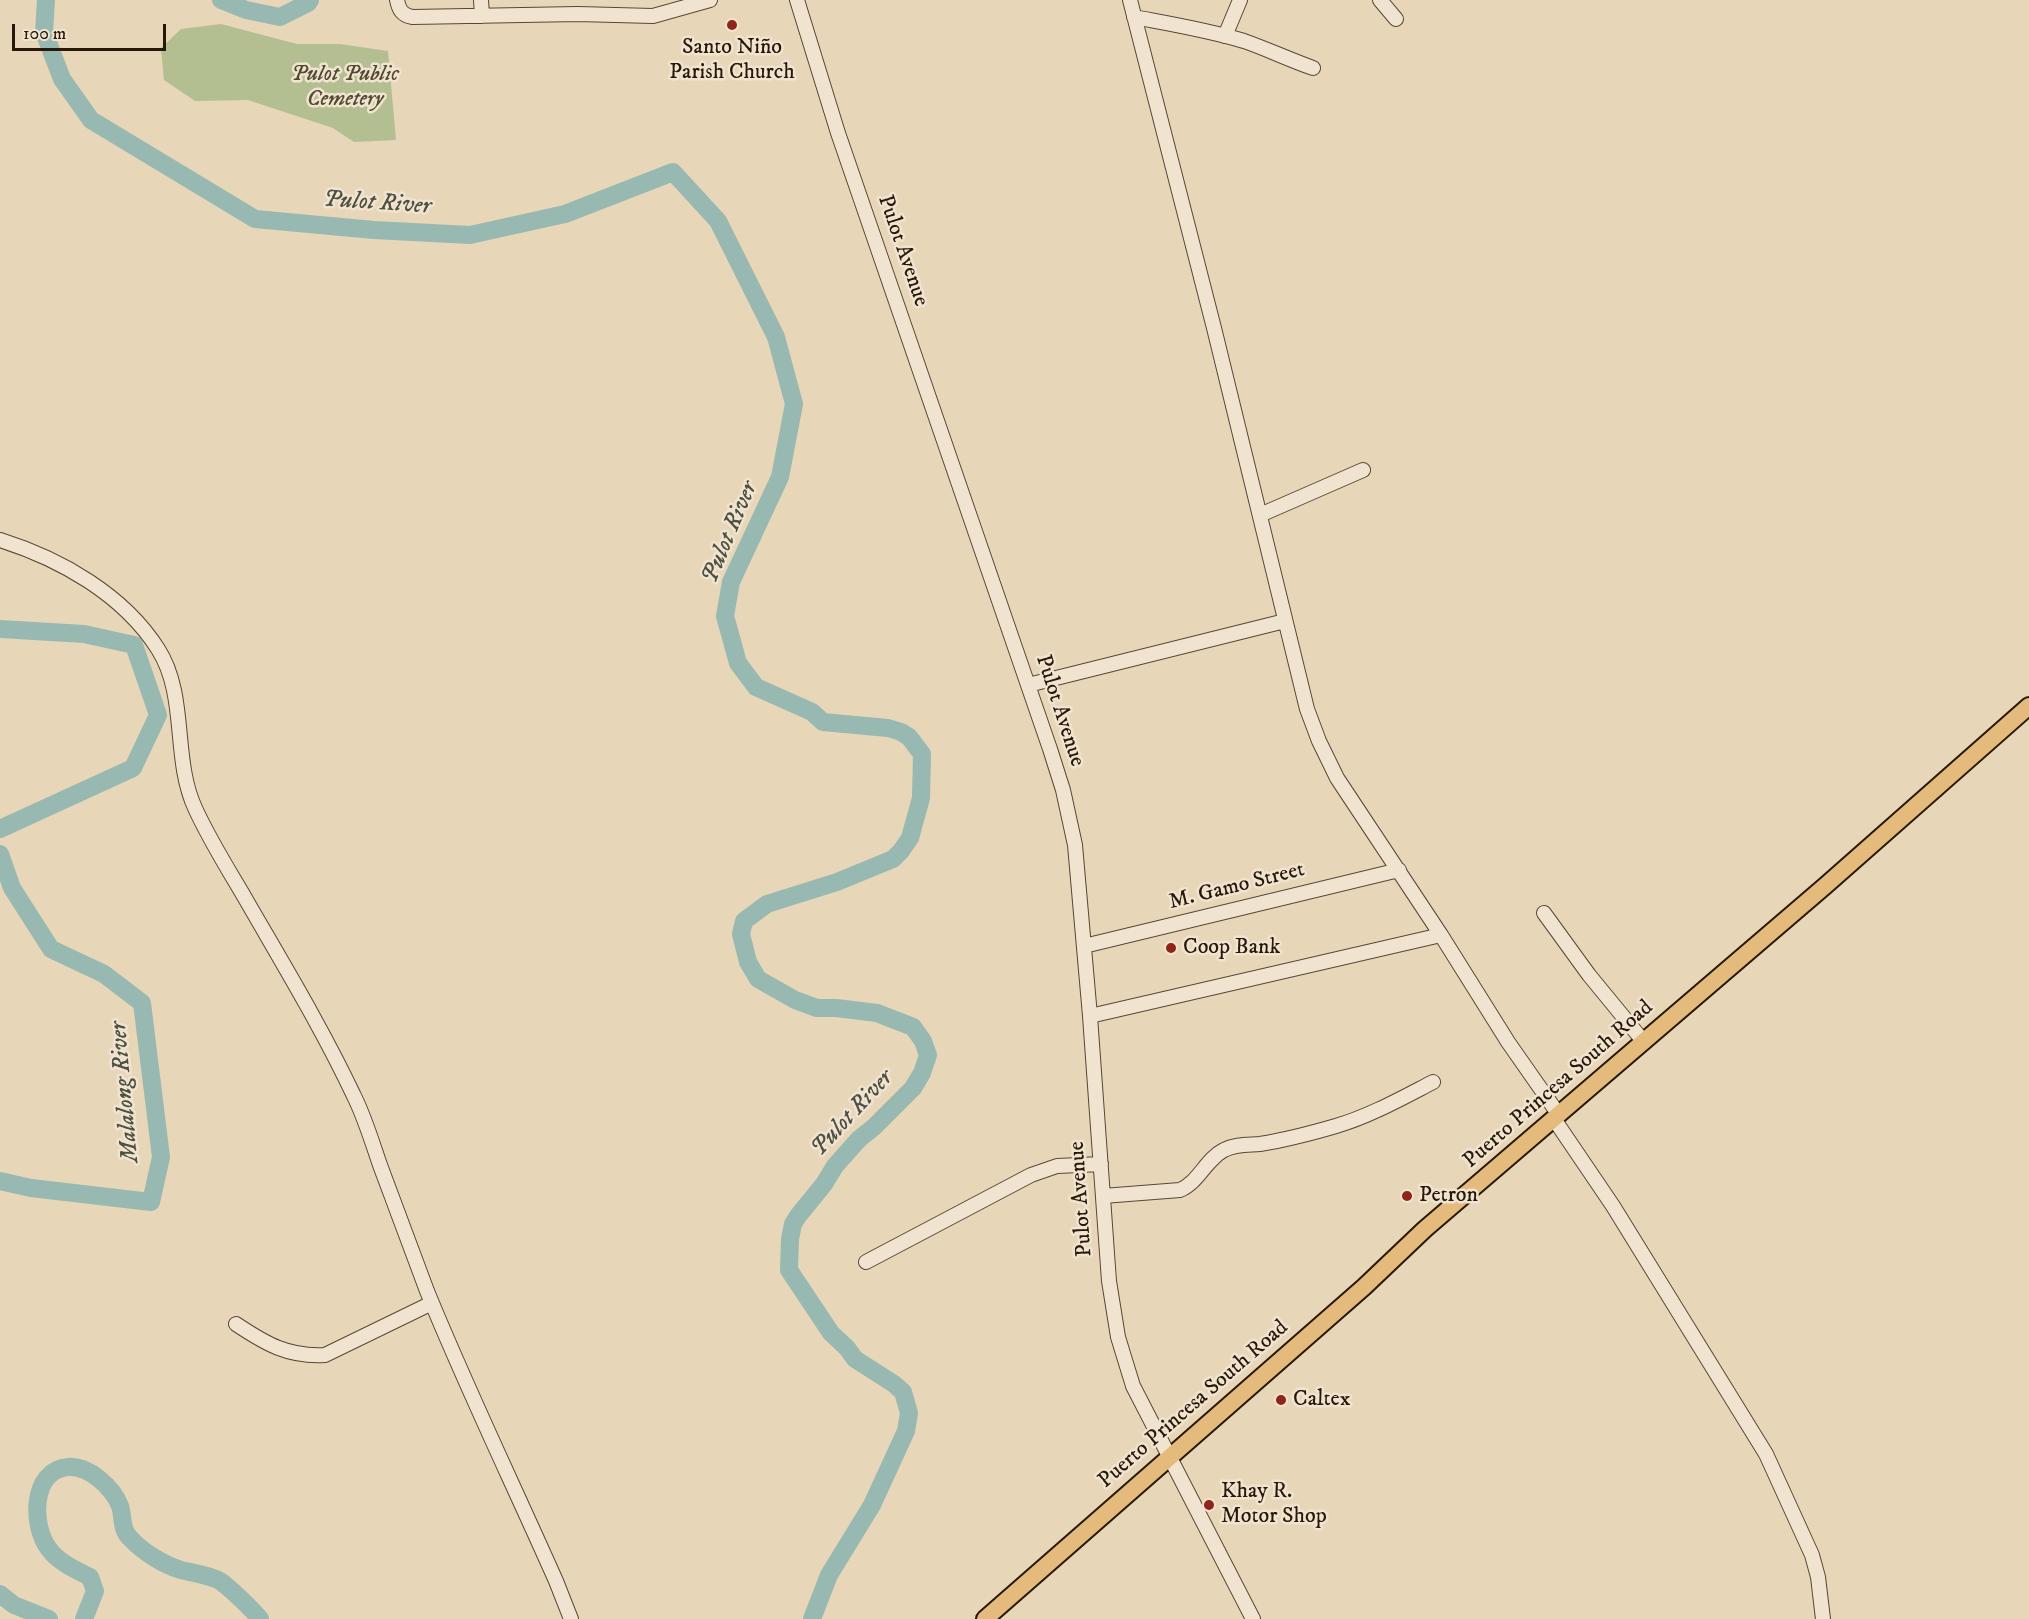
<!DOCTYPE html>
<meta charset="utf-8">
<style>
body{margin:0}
#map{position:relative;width:2029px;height:1619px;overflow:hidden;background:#e8d6b8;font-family:"IM FELL DW Pica",serif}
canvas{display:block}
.scale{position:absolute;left:12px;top:24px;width:154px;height:27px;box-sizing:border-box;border:3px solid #271807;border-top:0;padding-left:8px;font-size:18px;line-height:21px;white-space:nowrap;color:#271807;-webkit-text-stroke:4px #f0e4d1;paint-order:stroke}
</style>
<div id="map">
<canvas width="2029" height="1619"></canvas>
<div class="scale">100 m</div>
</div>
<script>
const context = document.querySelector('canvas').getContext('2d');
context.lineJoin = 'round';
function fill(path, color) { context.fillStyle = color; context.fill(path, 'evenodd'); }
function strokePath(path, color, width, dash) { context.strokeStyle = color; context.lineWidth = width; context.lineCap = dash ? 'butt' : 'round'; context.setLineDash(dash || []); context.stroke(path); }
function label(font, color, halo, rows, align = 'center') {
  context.font = font + ' "IM FELL DW Pica",serif'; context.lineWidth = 5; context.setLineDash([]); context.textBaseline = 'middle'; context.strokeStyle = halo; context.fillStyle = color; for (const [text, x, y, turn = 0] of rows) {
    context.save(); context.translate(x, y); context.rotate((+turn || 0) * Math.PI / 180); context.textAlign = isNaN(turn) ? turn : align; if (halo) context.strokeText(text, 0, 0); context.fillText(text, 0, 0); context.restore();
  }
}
fill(new Path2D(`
 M 221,24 L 297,44 L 340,44 L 388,51 L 396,140 L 354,142 L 333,128 L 248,100 L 195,101 L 164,80 L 161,48 L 181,29 Z`), '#b3be91');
strokePath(new Path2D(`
 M 46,0 L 44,32 L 62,79 L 91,120 L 255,219 L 374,230 L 470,235 L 565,214 L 673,172 L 718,221 L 776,337 L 794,404 L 780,477 L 731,582 L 725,616 L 738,663 L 756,687 L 812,712 L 823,722 L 888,728 L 901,732 L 909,737 L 922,754 L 921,798 L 910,838 L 901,851 L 893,859 L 837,882 L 767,904 L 744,921 L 741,934 L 748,962 L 758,979 L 795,1000 L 817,1008 L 836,1008 L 877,1013 L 913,1027 L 923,1041 L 928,1055 L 922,1073 L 913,1088 L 874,1127 L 859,1139 L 835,1166 L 824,1184 L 798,1216 L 793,1224 L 790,1239 L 789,1270 L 831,1333 L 847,1348 L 855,1359 L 894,1384 L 903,1392 L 909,1413 L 906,1431 L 872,1505 L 829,1575 L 812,1619
 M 221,0 L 246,10 L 280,17 L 308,3 L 310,0
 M 0,629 L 84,634 L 134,645 L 158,715 L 133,768 L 0,829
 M 0,854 L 12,888 L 51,949 L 104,974 L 142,1003 L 161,1157 L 151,1202 L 31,1188 L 0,1181
 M 0,1594 L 14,1605 L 49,1619
 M 84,1619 L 95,1591 L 90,1577 C 76,1570 58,1562 49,1549 C 31,1526 31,1470 68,1467 C 89,1465 113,1488 120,1506 C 124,1518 120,1529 131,1539 C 143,1552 164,1565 181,1570 C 193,1573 210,1575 220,1581 C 229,1587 254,1611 260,1619`), '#97b9b1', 18);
const minor = new Path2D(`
 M 397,0 C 399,10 402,15 412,17 L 578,14 L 653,16 L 710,0
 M 481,0 L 482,16
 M 797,0 L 838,133 L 1050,749 L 1063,790 L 1075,845 L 1090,1016 L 1109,1281 L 1118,1337 L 1133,1386 L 1253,1619
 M 1130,0 L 1214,328 L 1307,709 L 1319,741 L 1337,778 L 1441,935 L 1508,1042 L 1559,1115
 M 1380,0 L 1396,19
 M 1134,17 C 1171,24 1208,30 1244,41 C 1267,49 1290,60 1313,68
 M 1225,36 L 1240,0
 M 1260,515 L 1363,470
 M 0,540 C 60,559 123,594 158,649 C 188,696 172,758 195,808 C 209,839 228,869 245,898 C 283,964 322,1028 354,1096 C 365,1118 372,1142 380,1165 C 396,1207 411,1249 427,1291 C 467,1389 513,1484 556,1581 L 571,1619
 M 1028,685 L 1285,621
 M 1544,913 L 1589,975 L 1644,1042
 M 1084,946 L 1399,870
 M 1090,1016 L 1441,935
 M 1554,1119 L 1613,1206 L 1766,1454 L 1812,1555 L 1818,1577 L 1823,1619
 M 1103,1196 L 1180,1190 C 1199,1182 1206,1159 1224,1150 C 1235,1144 1248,1145 1260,1144 C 1285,1140 1312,1133 1336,1126 C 1370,1116 1402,1098 1433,1082
 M 866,1262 L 1031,1175 L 1057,1166 L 1101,1164
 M 236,1324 C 266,1344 288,1357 325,1355 L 432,1303`);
const major = new Path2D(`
 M 985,1619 L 1364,1287 L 1425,1229 L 1825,886 L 2029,706`);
strokePath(minor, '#574833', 16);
strokePath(major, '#271807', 20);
strokePath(minor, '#f0e4d1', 14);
strokePath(major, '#e4bb7c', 16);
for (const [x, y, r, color] of [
 [732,25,6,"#8f2418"],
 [1171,948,6,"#8f2418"],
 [1407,1196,6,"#8f2418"],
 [1281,1400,6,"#8f2418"],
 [1209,1505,6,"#8f2418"]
]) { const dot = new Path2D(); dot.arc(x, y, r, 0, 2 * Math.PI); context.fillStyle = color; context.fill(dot); strokePath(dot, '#f0e4d1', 2); }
label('22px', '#271807', '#f0e4d1', [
 ["Santo Niño",732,48,"center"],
 ["Parish Church",732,73,"center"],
 ["Coop Bank",1183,948],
 ["Petron",1419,1196],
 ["Caltex",1293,1400],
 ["Khay R.",1221,1492],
 ["Motor Shop",1221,1517]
], 'left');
label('italic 22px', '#514a30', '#f0e4d1', [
 ["Pulot Public",345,75],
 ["Cemetery",345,100]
]);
label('22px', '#271807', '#f0e4d1', [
 ["Pulot Avenue",902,251,71],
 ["Pulot Avenue",1059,711,72],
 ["M. Gamo Street",1237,887,-14],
 ["Puerto Princesa South Road",1559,1085,-41],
 ["Pulot Avenue",1082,1199,-94],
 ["Puerto Princesa South Road",1194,1405,-41]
]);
label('italic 24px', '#4e5042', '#f0e4d1', [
 ["Pulot River",377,204,4],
 ["Pulot River",731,533,-67],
 ["Malalong River",126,1092,-95],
 ["Pulot River",853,1114,-47]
]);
</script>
